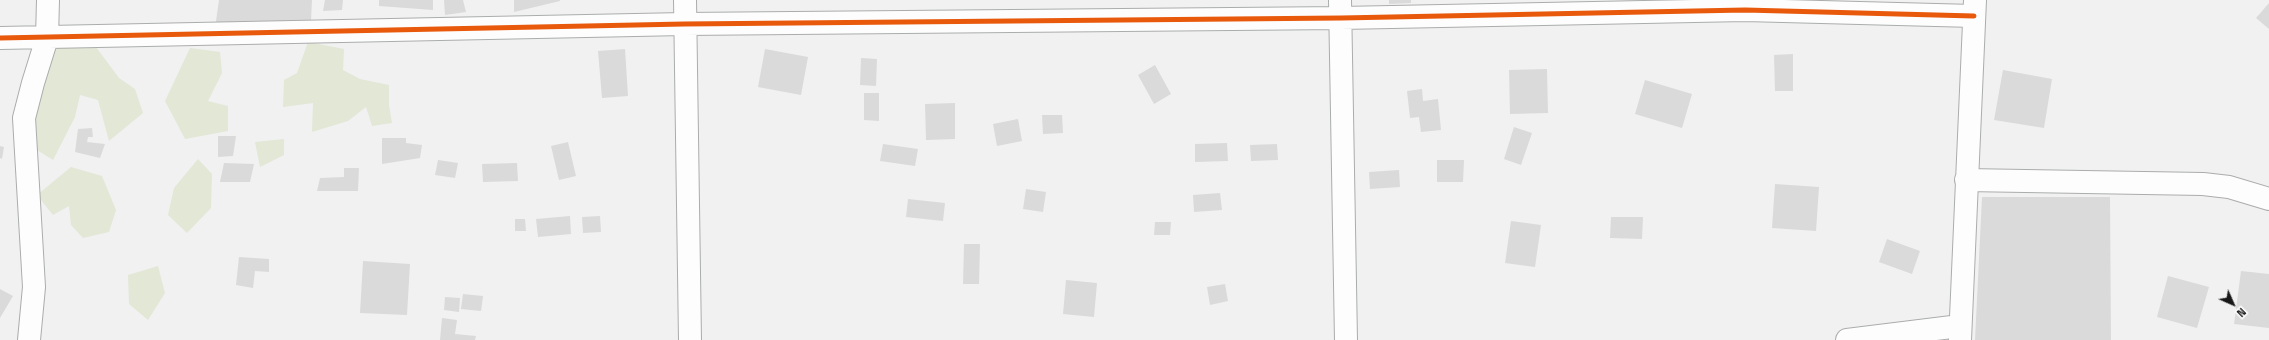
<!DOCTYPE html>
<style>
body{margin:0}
#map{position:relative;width:2269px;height:340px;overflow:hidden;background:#f1f1f2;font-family:"Titillium Web",sans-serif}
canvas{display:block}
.north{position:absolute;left:2213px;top:284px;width:40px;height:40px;-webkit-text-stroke:3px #fff;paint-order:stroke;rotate:135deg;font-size:11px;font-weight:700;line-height:16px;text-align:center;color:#171718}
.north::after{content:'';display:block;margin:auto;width:14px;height:18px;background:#171718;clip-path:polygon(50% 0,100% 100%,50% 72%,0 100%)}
</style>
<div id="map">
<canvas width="2269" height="340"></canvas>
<div class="north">N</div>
</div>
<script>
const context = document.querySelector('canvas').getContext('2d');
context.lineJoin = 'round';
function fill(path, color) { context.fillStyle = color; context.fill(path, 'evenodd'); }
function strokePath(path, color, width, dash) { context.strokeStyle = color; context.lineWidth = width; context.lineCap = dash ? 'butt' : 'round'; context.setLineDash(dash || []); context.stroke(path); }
fill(new Path2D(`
 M 308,42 L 344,49 L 343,70 L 360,79 L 389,85 L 389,105 L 392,123 L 372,126 L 366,107 L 348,121 L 312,132 L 313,103 L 283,107 L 284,80 L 297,73 Z
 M 93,43 L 119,78 L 135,89 L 143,113 L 109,141 L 98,100 L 80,95 L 75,117 L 53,160 L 29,145 L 37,94 L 55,46 Z
 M 190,48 L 220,52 L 222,73 L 208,101 L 228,106 L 228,131 L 185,139 L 165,101 Z
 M 284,139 L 284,155 L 260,167 L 255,142 Z
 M 198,159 L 212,174 L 211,208 L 187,233 L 168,215 L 174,188 Z
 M 71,167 L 102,176 L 116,210 L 109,232 L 83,238 L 71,225 L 69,206 L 53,215 L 37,195 Z
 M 158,266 L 165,293 L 148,320 L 129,304 L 128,275 Z`), '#e2e7d6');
fill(new Path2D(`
 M 219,0 L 312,0 L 311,21 L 215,28 Z
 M 325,0 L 343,0 L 342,10 L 323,11 Z
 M 379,0 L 433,0 L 433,10 L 379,6 Z
 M 444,0 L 463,0 L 466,12 L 445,15 Z
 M 514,0 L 560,0 L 560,1 L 514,12 Z
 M 1389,0 L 1411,0 L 1411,3 L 1389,4 Z
 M 2269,3 L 2269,29 L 2256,18 Z
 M 625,49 L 628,96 L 602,98 L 598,51 Z
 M 765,49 L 808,57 L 801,95 L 758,87 Z
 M 1793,54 L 1793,91 L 1775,91 L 1774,55 Z
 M 861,58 L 877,59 L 876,86 L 860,85 Z
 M 1155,65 L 1171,94 L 1154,104 L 1138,75 Z
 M 1547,69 L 1548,113 L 1510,114 L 1509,70 Z
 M 2003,70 L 2052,79 L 2044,128 L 1994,120 Z
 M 1645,80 L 1692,94 L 1682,128 L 1635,114 Z
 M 1422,89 L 1423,101 L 1438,99 L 1441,130 L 1421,132 L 1419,117 L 1410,118 L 1407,91 Z
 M 864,93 L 879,93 L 879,121 L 864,120 Z
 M 955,103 L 955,139 L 926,140 L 925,104 Z
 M 1042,115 L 1062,115 L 1063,133 L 1043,134 Z
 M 1018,119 L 1022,141 L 997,146 L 993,124 Z
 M 1514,127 L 1532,133 L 1521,165 L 1504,159 Z
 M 92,128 L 93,137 L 88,137 L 87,142 L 105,144 L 100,158 L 75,152 L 78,129 Z
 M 218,136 L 236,136 L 233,156 L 218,157 Z
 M 382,138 L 406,138 L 406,143 L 422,145 L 420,158 L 382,164 Z
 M 568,142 L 576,176 L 559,180 L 551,146 Z
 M 1227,143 L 1228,161 L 1195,162 L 1195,144 Z
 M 883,144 L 918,149 L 915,166 L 880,161 Z
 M 1277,144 L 1278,160 L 1251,161 L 1250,145 Z
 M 0,146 L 4,147 L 2,159 L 0,158 Z
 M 438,160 L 458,163 L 455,178 L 435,175 Z
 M 1437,160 L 1464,160 L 1463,182 L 1437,182 Z
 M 224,163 L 254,164 L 250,182 L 220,182 Z
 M 517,163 L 518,181 L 483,182 L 482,164 Z
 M 344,168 L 359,168 L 358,191 L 317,191 L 320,178 L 344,177 Z
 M 1399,170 L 1400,187 L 1370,189 L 1369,172 Z
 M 1775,184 L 1819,187 L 1816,231 L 1772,228 Z
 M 1026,189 L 1046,192 L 1043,212 L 1023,209 Z
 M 1220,193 L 1222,210 L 1194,212 L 1193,195 Z
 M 1982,197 L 2110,197 L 2111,340 L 1975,340 Z
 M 908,199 L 945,203 L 943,221 L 906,217 Z
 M 570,216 L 571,234 L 538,237 L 536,219 Z
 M 600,216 L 601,232 L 583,233 L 582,217 Z
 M 1611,217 L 1643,217 L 1642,239 L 1610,238 Z
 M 515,219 L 525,219 L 526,231 L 515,231 Z
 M 1511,221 L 1541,225 L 1535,267 L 1505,263 Z
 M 1155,222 L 1171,222 L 1170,235 L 1154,235 Z
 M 1887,239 L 1920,251 L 1912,274 L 1879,262 Z
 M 964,244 L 980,244 L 979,284 L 963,284 Z
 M 239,257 L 269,259 L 269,272 L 255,271 L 253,288 L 236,285 Z
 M 363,261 L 410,264 L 407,315 L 360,313 Z
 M 2241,271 L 2269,274 L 2269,328 L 2234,324 Z
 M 2168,276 L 2209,287 L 2197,328 L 2157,317 Z
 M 1066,280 L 1097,283 L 1094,317 L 1063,314 Z
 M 1225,284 L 1228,301 L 1210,305 L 1207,287 Z
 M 0,289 L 13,296 L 0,318 Z
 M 463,294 L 483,296 L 481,311 L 461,309 Z
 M 445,297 L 460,298 L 459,312 L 444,310 Z
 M 442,318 L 457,320 L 455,334 L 476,336 L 475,340 L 440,340 Z`), '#dadada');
const minor = new Path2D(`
 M 685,0 L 690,340
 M 1340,0 L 1346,340
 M 0,38 L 684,24 L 1341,18 L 1745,10 L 1974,16
 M 1966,180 L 2203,184 L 2229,187 L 2269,199
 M 29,340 L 34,287 L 24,118 L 33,83 L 47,38 L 48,0
 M 1847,340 L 1960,326
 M 1960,340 L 1975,0`);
strokePath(minor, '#abacac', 24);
strokePath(minor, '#fdfdfd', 22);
strokePath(new Path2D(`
 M 0,38 L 684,24 L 1341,18 L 1745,10 L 1974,16`), '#e8590c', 5);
</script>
